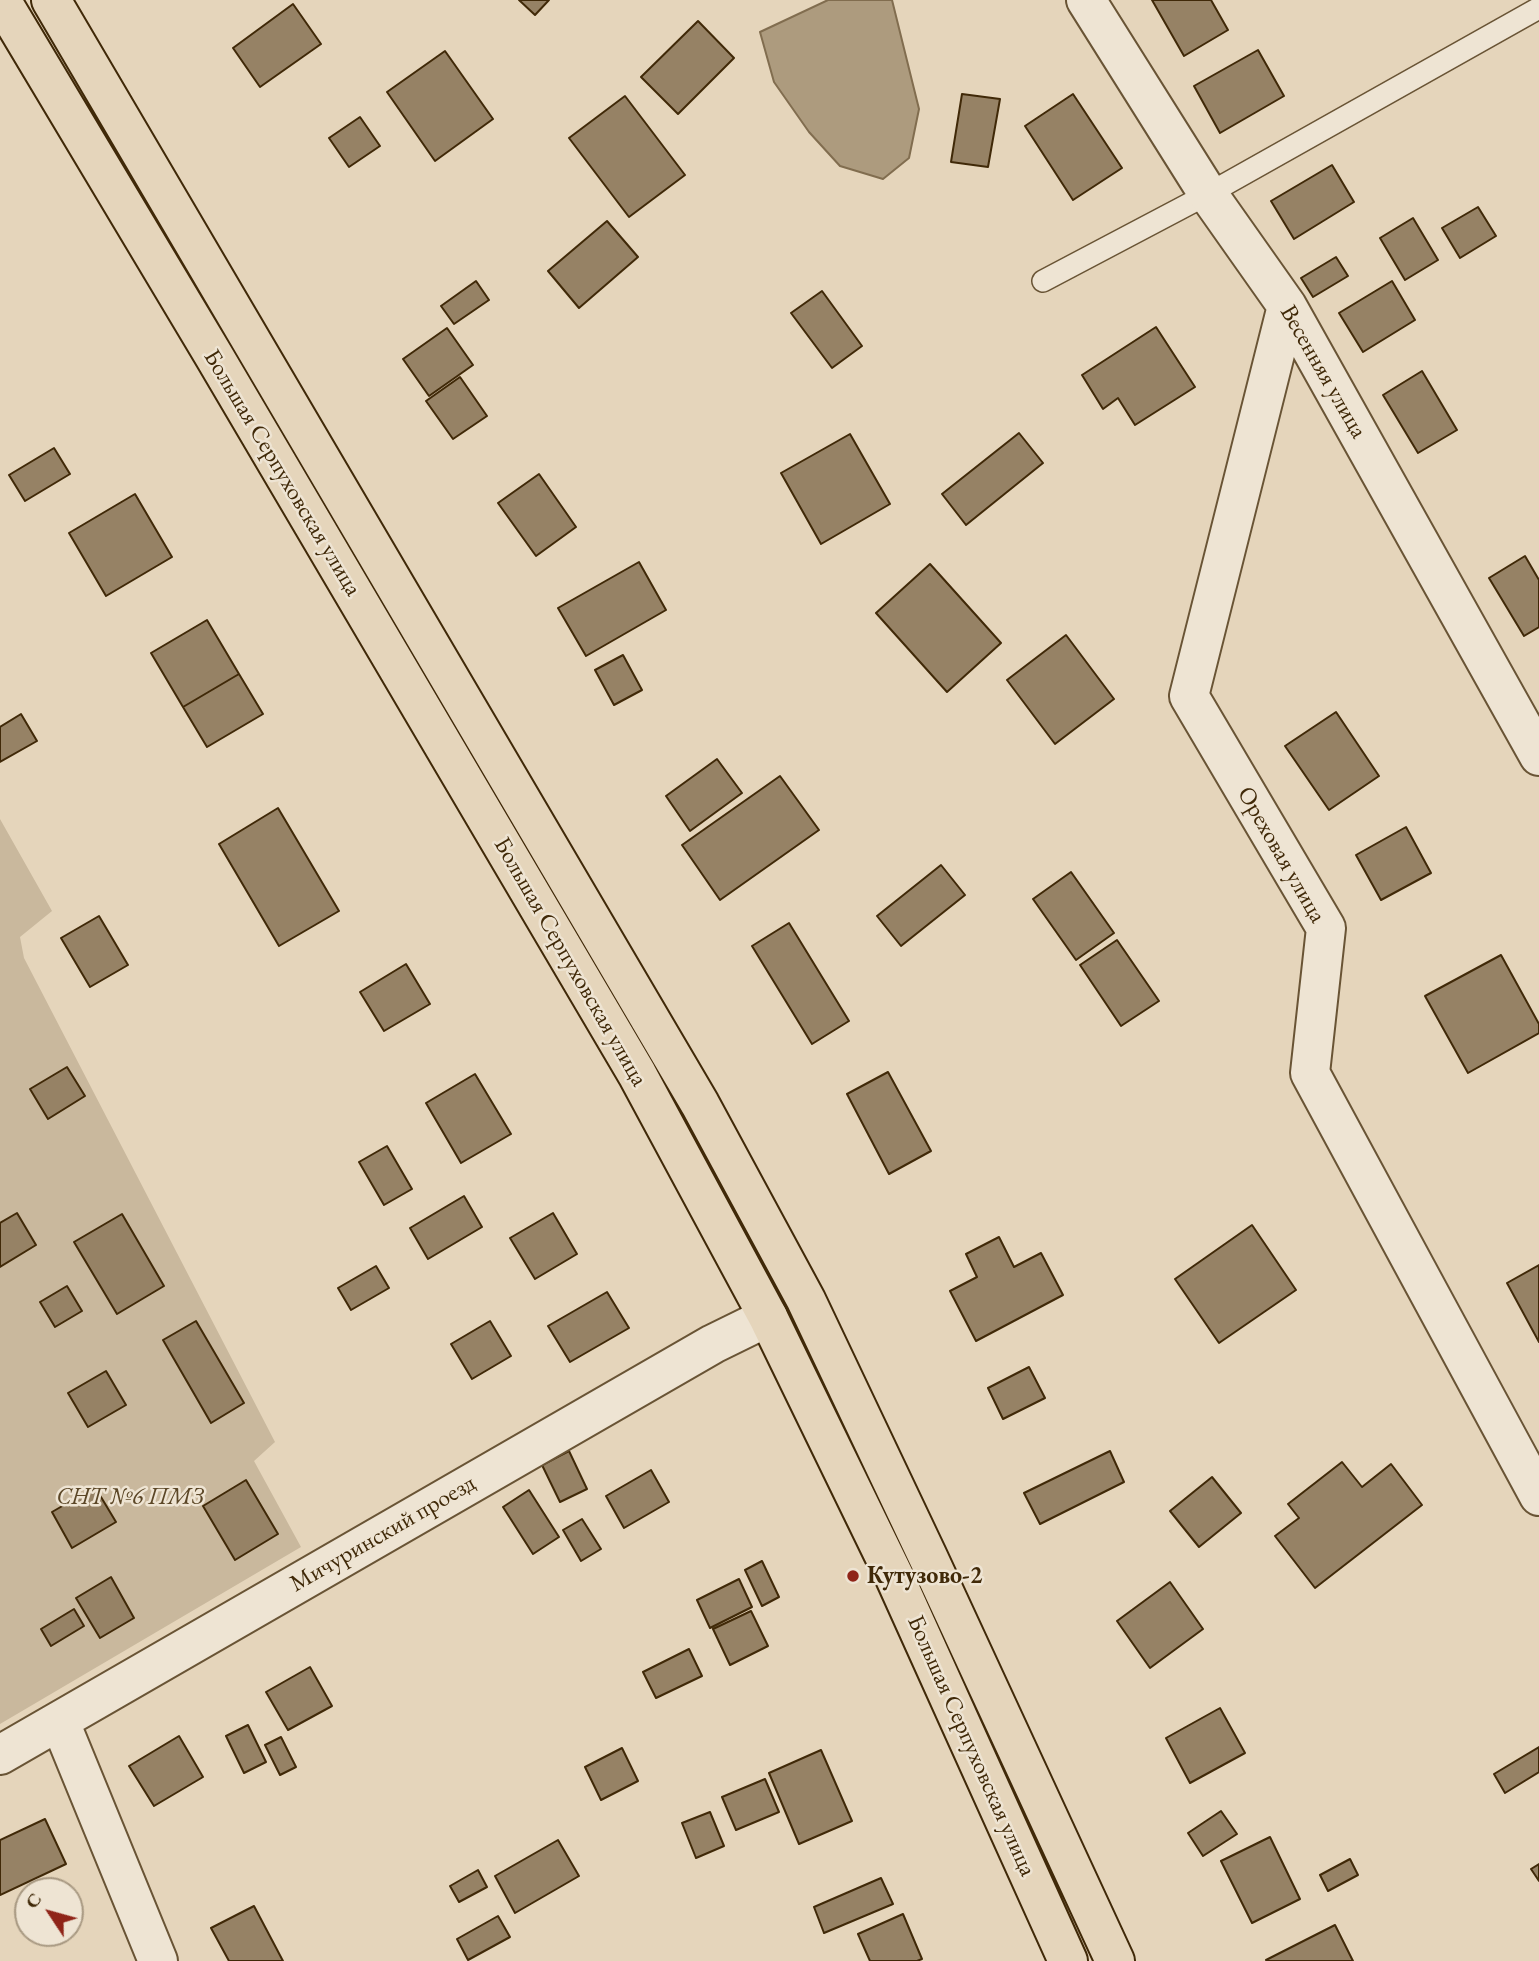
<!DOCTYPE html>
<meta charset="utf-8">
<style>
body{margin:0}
#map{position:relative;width:1539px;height:1961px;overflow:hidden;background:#e5d5bb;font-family:"EB Garamond",serif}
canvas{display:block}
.north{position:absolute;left:14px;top:1877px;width:70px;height:70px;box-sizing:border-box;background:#eee4d3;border:2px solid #a89982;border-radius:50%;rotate:306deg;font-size:19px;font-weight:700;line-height:28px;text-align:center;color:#402908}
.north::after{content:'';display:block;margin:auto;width:24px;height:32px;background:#8f2418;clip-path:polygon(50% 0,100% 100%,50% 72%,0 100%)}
</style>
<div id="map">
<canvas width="1539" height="1961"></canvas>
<div class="north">С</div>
</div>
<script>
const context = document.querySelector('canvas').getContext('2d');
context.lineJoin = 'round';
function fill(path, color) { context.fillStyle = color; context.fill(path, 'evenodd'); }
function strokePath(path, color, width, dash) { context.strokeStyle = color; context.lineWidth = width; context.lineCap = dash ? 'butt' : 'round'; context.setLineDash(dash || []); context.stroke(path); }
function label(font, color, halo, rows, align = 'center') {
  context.font = font + ' "EB Garamond",serif'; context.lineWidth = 5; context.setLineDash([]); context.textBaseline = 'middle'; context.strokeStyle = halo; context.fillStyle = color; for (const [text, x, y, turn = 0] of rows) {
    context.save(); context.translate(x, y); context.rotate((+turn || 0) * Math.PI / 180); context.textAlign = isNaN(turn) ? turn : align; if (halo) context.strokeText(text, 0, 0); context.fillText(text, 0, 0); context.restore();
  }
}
fill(new Path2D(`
 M 0,819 L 52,911 L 20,937 L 24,958 L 275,1442 L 254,1461 L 301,1547 L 0,1724 Z`), '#c9b89d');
const water = new Path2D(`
 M 828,0 L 892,0 L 919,109 L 909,158 L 883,179 L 840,166 L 809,132 L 774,82 L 760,32 Z`);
fill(water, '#ad9b7e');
strokePath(water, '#816d4f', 2);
const building = new Path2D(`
 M 519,0 L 549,0 L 535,15 Z
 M 1152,0 L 1211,0 L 1228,30 L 1184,56 Z
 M 293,4 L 321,44 L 260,87 L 233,48 Z
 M 698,21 L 734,58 L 678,114 L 641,77 Z
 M 1258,50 L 1284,96 L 1220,133 L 1194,86 Z
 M 445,51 L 493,119 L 435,161 L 387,92 Z
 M 962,94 L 1000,99 L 988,167 L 951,162 Z
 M 1073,94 L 1122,168 L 1073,200 L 1025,126 Z
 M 625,96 L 685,175 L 629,217 L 569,138 Z
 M 360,117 L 380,146 L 349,167 L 329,138 Z
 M 1332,165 L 1354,202 L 1294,239 L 1271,201 Z
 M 1478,207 L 1496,236 L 1460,258 L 1442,228 Z
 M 1413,218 L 1438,260 L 1405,280 L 1380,238 Z
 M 607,221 L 638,257 L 579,308 L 548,271 Z
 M 1336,257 L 1348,276 L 1313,297 L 1301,278 Z
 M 476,281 L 489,300 L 454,324 L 441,306 Z
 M 1392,281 L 1415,320 L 1363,352 L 1339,313 Z
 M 822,291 L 862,346 L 832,368 L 791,313 Z
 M 1156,327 L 1195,387 L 1135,425 L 1118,398 L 1103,409 L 1082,375 Z
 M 447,328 L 473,365 L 429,396 L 403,359 Z
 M 1422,371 L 1457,430 L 1418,453 L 1383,395 Z
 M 460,377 L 487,416 L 453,439 L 426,401 Z
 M 1019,433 L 1043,463 L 966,525 L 942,494 Z
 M 850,434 L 890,504 L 821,544 L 781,473 Z
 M 54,448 L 70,474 L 25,501 L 9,475 Z
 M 539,474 L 576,527 L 536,556 L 498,503 Z
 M 135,494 L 172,557 L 106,596 L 69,533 Z
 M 1525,556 L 1539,580 L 1539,627 L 1524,636 L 1489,578 Z
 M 639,562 L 666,610 L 586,656 L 558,608 Z
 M 930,564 L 1001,643 L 947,692 L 876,613 Z
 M 207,620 L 239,674 L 183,707 L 151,653 Z
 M 1066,635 L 1114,699 L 1055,744 L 1007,680 Z
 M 623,655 L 642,690 L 614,705 L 595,670 Z
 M 239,674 L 263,714 L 207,747 L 183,707 Z
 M 1336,712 L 1379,776 L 1329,810 L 1285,746 Z
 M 21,714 L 37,741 L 0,762 L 0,727 Z
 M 717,759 L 742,793 L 690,831 L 666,796 Z
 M 780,776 L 819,830 L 720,900 L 682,845 Z
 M 278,808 L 339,911 L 279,946 L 219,844 Z
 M 1406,827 L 1431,873 L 1381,900 L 1356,855 Z
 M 941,865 L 965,895 L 901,946 L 877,916 Z
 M 1071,872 L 1114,933 L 1076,960 L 1033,899 Z
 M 99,916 L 128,965 L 90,987 L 61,938 Z
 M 789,923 L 849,1021 L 812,1044 L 752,946 Z
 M 1117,940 L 1159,1001 L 1121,1026 L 1080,965 Z
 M 1501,955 L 1539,1024 L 1539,1033 L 1468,1073 L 1425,996 Z
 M 406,964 L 430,1004 L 384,1031 L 360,992 Z
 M 67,1067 L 85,1096 L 48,1119 L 30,1089 Z
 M 888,1072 L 931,1151 L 889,1174 L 847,1094 Z
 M 475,1074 L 511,1134 L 461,1163 L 426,1103 Z
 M 387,1146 L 412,1189 L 384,1205 L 359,1162 Z
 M 464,1196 L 482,1227 L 428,1259 L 410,1228 Z
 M 17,1213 L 36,1245 L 0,1267 L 0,1223 Z
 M 553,1213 L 577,1254 L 535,1279 L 510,1238 Z
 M 122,1214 L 164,1286 L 117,1314 L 74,1242 Z
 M 1252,1225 L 1296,1290 L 1219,1343 L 1175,1279 Z
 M 999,1237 L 1014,1267 L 1041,1253 L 1063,1295 L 976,1341 L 950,1291 L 977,1277 L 966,1254 Z
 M 1539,1265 L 1539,1342 L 1507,1283 Z
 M 376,1266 L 389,1288 L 351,1310 L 338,1288 Z
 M 67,1286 L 82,1311 L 55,1327 L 40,1302 Z
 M 607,1292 L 629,1328 L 570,1362 L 548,1326 Z
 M 196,1321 L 244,1403 L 211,1423 L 163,1340 Z
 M 490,1321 L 511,1356 L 472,1379 L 451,1344 Z
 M 1029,1367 L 1045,1398 L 1003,1419 L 988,1388 Z
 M 106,1371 L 126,1405 L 88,1427 L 68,1393 Z
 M 569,1451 L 587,1489 L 560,1502 L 542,1465 Z
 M 1110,1451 L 1124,1482 L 1040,1524 L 1024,1493 Z
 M 1342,1462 L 1362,1487 L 1391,1464 L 1422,1505 L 1315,1588 L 1275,1536 L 1299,1518 L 1288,1504 Z
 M 651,1470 L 669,1502 L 624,1528 L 606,1496 Z
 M 1212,1477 L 1241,1513 L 1199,1547 L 1170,1511 Z
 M 246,1480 L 278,1534 L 235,1560 L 203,1506 Z
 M 95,1487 L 116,1522 L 72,1548 L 52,1512 Z
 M 529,1490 L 559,1537 L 533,1554 L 503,1507 Z
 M 582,1519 L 601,1549 L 581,1561 L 563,1530 Z
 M 762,1561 L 779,1597 L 762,1606 L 745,1570 Z
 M 111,1577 L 134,1618 L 100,1638 L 76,1598 Z
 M 739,1579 L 752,1607 L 710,1628 L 697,1600 Z
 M 1170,1582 L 1203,1629 L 1150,1668 L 1117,1621 Z
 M 74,1609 L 84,1626 L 51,1646 L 41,1629 Z
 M 751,1611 L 768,1646 L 730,1665 L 713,1629 Z
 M 689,1649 L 702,1676 L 656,1698 L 643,1672 Z
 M 310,1667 L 332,1706 L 288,1730 L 266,1692 Z
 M 1220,1708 L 1245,1753 L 1190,1783 L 1166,1738 Z
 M 248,1725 L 266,1762 L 244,1773 L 226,1736 Z
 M 179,1736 L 203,1777 L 154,1806 L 129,1766 Z
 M 281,1737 L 296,1767 L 280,1775 L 265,1745 Z
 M 1539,1747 L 1539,1772 L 1505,1793 L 1494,1774 Z
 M 622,1748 L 638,1781 L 601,1800 L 585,1767 Z
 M 821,1750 L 852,1821 L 799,1844 L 769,1773 Z
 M 765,1779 L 779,1812 L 736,1830 L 722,1797 Z
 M 1221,1811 L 1237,1834 L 1203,1856 L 1188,1833 Z
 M 710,1812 L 724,1846 L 696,1858 L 682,1823 Z
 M 45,1819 L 66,1864 L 0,1895 L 0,1840 Z
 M 1270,1837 L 1300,1899 L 1252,1923 L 1221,1861 Z
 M 558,1840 L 579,1876 L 515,1913 L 495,1876 Z
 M 1350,1859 L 1358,1875 L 1328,1891 L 1320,1875 Z
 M 1539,1864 L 1539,1881 L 1531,1869 Z
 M 478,1870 L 487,1887 L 459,1902 L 450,1886 Z
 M 881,1878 L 893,1904 L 824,1933 L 814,1907 Z
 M 254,1906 L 283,1961 L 229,1961 L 211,1928 Z
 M 903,1914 L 922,1959 L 917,1961 L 870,1961 L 858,1934 Z
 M 498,1916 L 510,1937 L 468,1960 L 457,1939 Z
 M 1335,1925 L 1353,1961 L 1267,1961 L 1266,1960 Z`);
fill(building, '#968265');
strokePath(building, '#402908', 2);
const lane = new Path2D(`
 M 1043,281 L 1208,194 L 1539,8`);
const street = new Path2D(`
 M 1086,0 L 1208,194 L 1287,306 L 1539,756
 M 1287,306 L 1189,696 L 1326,928 L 1310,1073 L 1539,1496
 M 60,1722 L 158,1961
 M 0,1755 L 713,1344 L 768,1317`);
const primary = new Path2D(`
 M 1,0 L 214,356 L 637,1074 L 768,1317 L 895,1578 L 1068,1961
 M 51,0 L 700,1104 L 806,1300 L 928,1557 L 1115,1961`);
strokePath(lane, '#695435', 24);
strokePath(street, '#695435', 42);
strokePath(primary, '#402908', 42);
strokePath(lane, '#eee4d3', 21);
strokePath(street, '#eee4d3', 38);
strokePath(primary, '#e5d5bb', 38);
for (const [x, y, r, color] of [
 [853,1576,7,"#8f2418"]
]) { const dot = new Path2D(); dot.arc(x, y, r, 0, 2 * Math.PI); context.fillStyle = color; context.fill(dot); strokePath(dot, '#eee4d3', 2.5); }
label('24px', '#402908', '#eee4d3', [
 ["Весенняя улица",1323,372,60],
 ["Большая Серпуховская улица",282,473,59],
 ["Ореховая улица",1281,855,60],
 ["Большая Серпуховская улица",570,962,60],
 ["Мичуринский проезд",383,1534,-30],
 ["Большая Серпуховская улица",971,1746,66]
]);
label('italic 24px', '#5b4626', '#eee4d3', [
 ["СНТ №6 ПМЗ",130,1497]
]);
label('bold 24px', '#402908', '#eee4d3', [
 ["Кутузово-2",867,1576]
], 'left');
</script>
